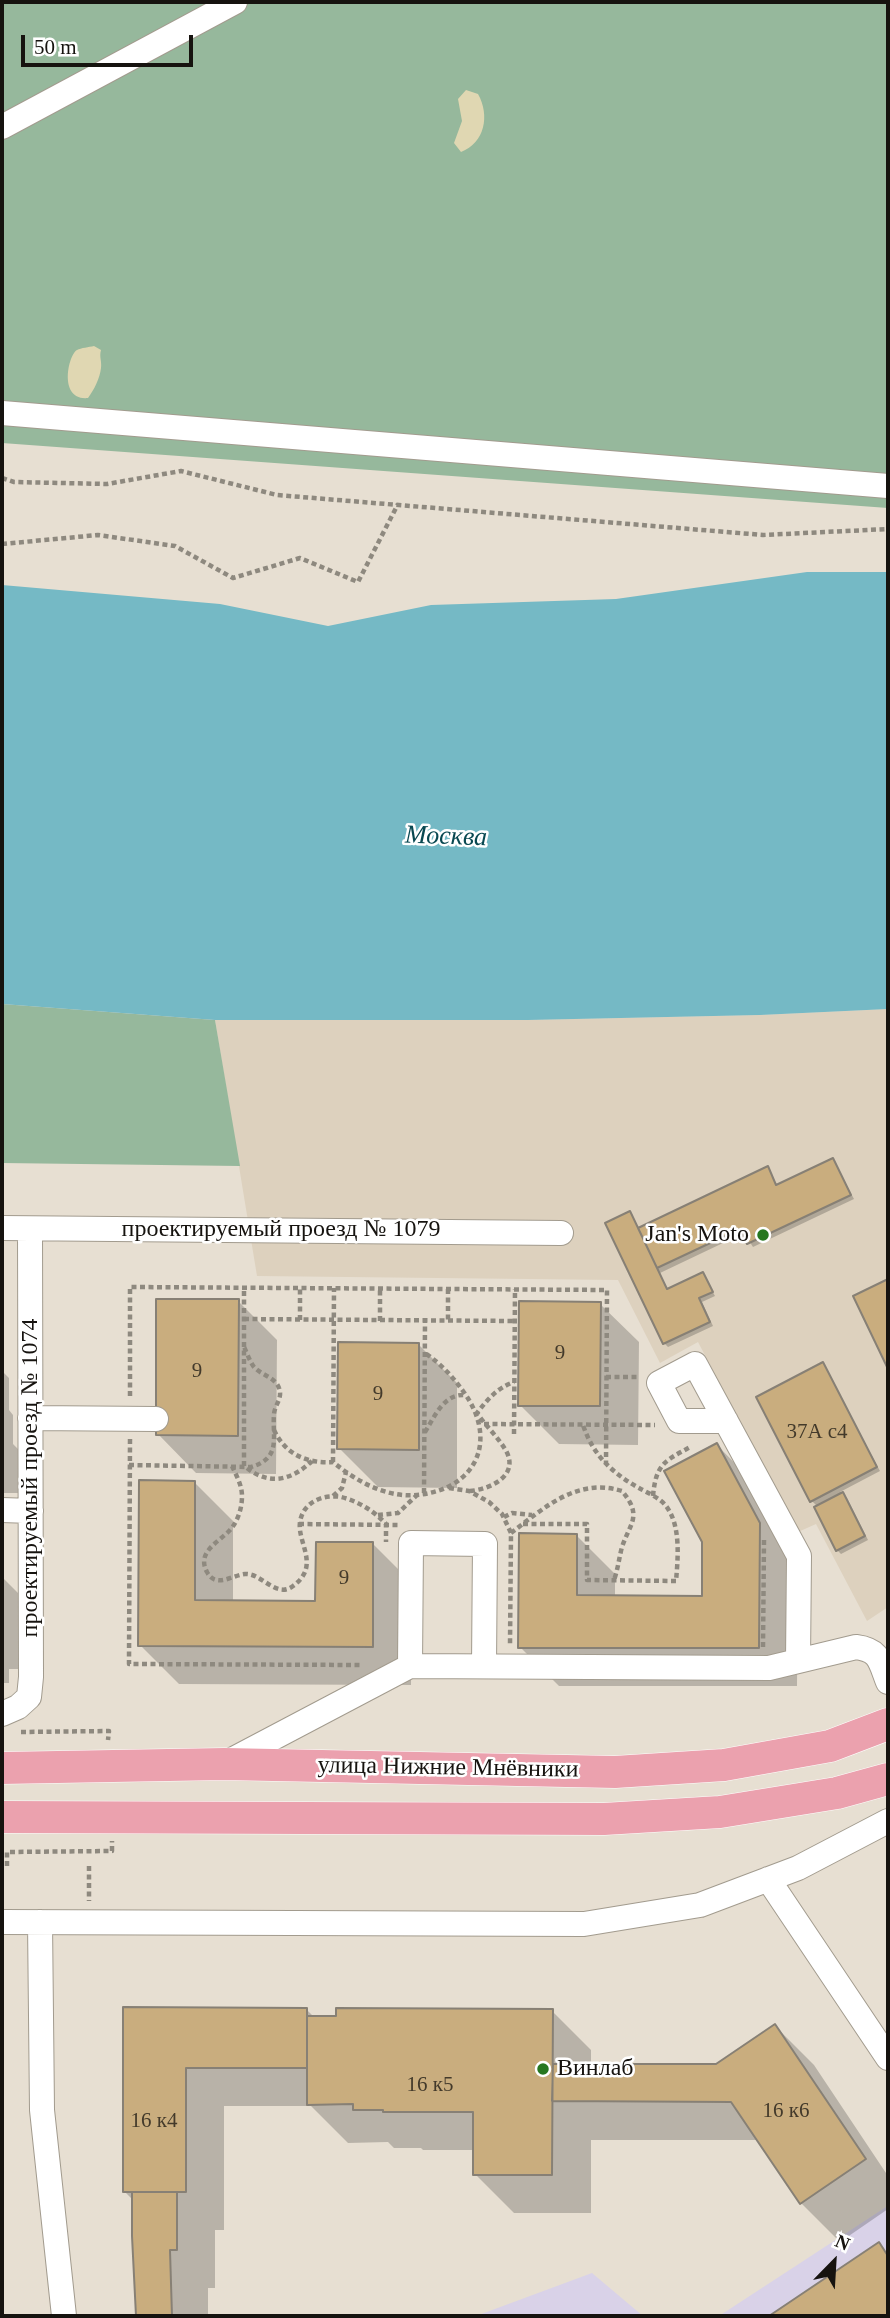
<!DOCTYPE html>
<meta charset="utf-8">
<style>
body{margin:0}
#map{position:relative;width:890px;height:2318px;overflow:hidden;background:#e7dfd2;font-family:"Times New Roman",serif}
canvas{display:block}
.frame{position:absolute;inset:0;border:4px solid #16130f;pointer-events:none}
.north{position:absolute;left:799px;top:2227px;width:70px;height:70px;-webkit-text-stroke:5px #fff;paint-order:stroke;rotate:24deg;font-size:19px;font-weight:700;line-height:28px;text-align:center;color:#16130f}
.north::after{content:'';display:block;margin:auto;width:24px;height:32px;background:#16130f;clip-path:polygon(50% 0,100% 100%,50% 72%,0 100%)}
.scale{position:absolute;left:21px;top:35px;width:172px;height:32px;box-sizing:border-box;border:4px solid #16130f;border-top:0;padding-left:9px;font-size:21px;line-height:24px;white-space:nowrap;color:#16130f;-webkit-text-stroke:5px #fff;paint-order:stroke}
</style>
<div id="map">
<canvas width="890" height="2318"></canvas>
<div class="frame"></div>
<div class="north">N</div>
<div class="scale">50 m</div>
</div>
<script>
const context = document.querySelector('canvas').getContext('2d');
context.lineJoin = 'round';
function fill(path, color) { context.fillStyle = color; context.fill(path, 'evenodd'); }
function strokePath(path, color, width, dash) { context.strokeStyle = color; context.lineWidth = width; context.lineCap = dash ? 'butt' : 'round'; context.setLineDash(dash || []); context.stroke(path); }
function label(font, color, halo, rows, align = 'center') {
  context.font = font + ' "Times New Roman",serif'; context.lineWidth = 5; context.setLineDash([]); context.textBaseline = 'middle'; context.strokeStyle = halo; context.fillStyle = color; for (const [text, x, y, turn = 0] of rows) {
    context.save(); context.translate(x, y); context.rotate((+turn || 0) * Math.PI / 180); context.textAlign = isNaN(turn) ? turn : align; if (halo) context.strokeText(text, 0, 0); context.fillText(text, 0, 0); context.restore();
  }
}
fill(new Path2D(`
 M 888,1009 L 888,1607 L 867,1621 L 816,1524 L 798,1532 L 698,1342 L 660,1363 L 618,1280 L 257,1276 L 215,1020 L 528,1020 L 760,1015 Z`), '#ddd1be');
fill(new Path2D(`
 M 888,2206 L 888,2316 L 719,2316 L 886,2207 Z
 M 592,2273 L 643,2316 L 476,2316 Z`), '#d9d2e8');
fill(new Path2D(`
 M 2,2 L 888,2 L 888,508 L 2,443 Z
 M 2,1004 L 215,1020 L 240,1166 L 2,1163 Z`), '#96b89c');
fill(new Path2D(`
 M 466,90 L 478,94 C 490,115 485,143 461,152 L 454,143 L 462,121 L 458,99 Z
 M 94,346 L 101,350 C 99,357 102,361 101,368 C 100,378 94,390 88,398 C 58,401 68,355 77,350 C 81,348 89,347 94,346 Z`), '#e0d7b2');
fill(new Path2D(`
 M 807,572 L 888,572 L 888,1009 L 760,1015 L 528,1020 L 215,1020 L 2,1004 L 2,585 L 220,604 L 328,626 L 431,605 L 616,599 Z`), '#75b9c5');
fill(new Path2D(`
 M 833,1160 L 854,1199 L 753,1247 L 744,1233 L 660,1273 L 668,1291 L 703,1274 L 715,1296 L 702,1302 L 713,1326 L 668,1347 L 664,1343 L 630,1214 L 639,1229 L 767,1169 L 778,1186 Z
 M 238,1301 L 277,1340 L 276,1474 L 196,1473 L 158,1434 Z
 M 600,1304 L 639,1342 L 638,1445 L 559,1444 L 520,1405 Z
 M 2,1339 L 4,1341 L 4,1373 L 9,1378 L 9,1410 L 13,1415 L 13,1444 L 20,1451 L 20,1493 L 2,1493 Z
 M 418,1344 L 457,1383 L 457,1488 L 378,1487 L 339,1448 Z
 M 823,1365 L 880,1471 L 840,1492 L 847,1498 L 868,1540 L 841,1554 L 837,1550 L 818,1507 L 812,1501 Z
 M 717,1445 L 755,1484 L 798,1563 L 797,1686 L 559,1686 L 520,1647 L 576,1535 L 615,1574 L 615,1597 L 704,1598 Z
 M 194,1482 L 233,1521 L 233,1602 L 317,1603 L 373,1544 L 412,1583 L 411,1685 L 179,1684 L 140,1645 Z
 M 2,1577 L 19,1594 L 19,1669 L 9,1669 L 9,1683 L 2,1683 Z
 M 125,2009 L 306,2009 L 315,2018 L 552,2011 L 591,2050 L 591,2066 L 716,2066 L 775,2026 L 814,2065 L 888,2176 L 888,2209 L 840,2242 L 801,2203 L 759,2140 L 591,2140 L 591,2213 L 514,2213 L 475,2174 L 475,2150 L 423,2150 L 421,2148 L 394,2148 L 388,2142 L 348,2143 L 311,2106 L 224,2106 L 224,2230 L 215,2230 L 215,2288 L 208,2288 L 208,2316 L 138,2316 L 134,2201 L 124,2191 Z
 M 879,2245 L 888,2254 L 888,2316 L 772,2316 Z`), '#0003');
const building = new Path2D(`
 M 833,1158 L 851,1195 L 747,1244 L 740,1229 L 657,1268 L 638,1228 L 768,1166 L 776,1185 Z
 M 630,1211 L 667,1289 L 703,1272 L 713,1292 L 699,1298 L 710,1322 L 663,1344 L 605,1223 Z
 M 888,1279 L 888,1369 L 853,1296 Z
 M 156,1299 L 239,1299 L 238,1436 L 156,1435 Z
 M 519,1301 L 601,1302 L 600,1406 L 518,1406 Z
 M 338,1342 L 419,1343 L 419,1450 L 337,1449 Z
 M 823,1362 L 877,1467 L 810,1502 L 756,1397 Z
 M 717,1443 L 760,1523 L 759,1648 L 518,1648 L 519,1533 L 577,1534 L 577,1595 L 702,1596 L 702,1542 L 664,1471 Z
 M 139,1480 L 195,1481 L 195,1600 L 315,1601 L 316,1542 L 373,1542 L 373,1647 L 138,1646 Z
 M 843,1492 L 865,1536 L 836,1551 L 814,1507 Z
 M 123,2007 L 307,2008 L 307,2068 L 186,2068 L 186,2192 L 123,2192 Z
 M 336,2008 L 553,2009 L 552,2175 L 473,2175 L 473,2112 L 383,2112 L 383,2110 L 353,2110 L 353,2104 L 307,2105 L 307,2016 L 336,2016 Z
 M 775,2024 L 866,2159 L 800,2204 L 731,2102 L 552,2101 L 553,2064 L 716,2064 Z
 M 132,2192 L 177,2192 L 177,2250 L 170,2250 L 172,2316 L 136,2316 L 132,2236 Z
 M 879,2242 L 888,2256 L 888,2316 L 769,2316 Z`);
fill(building, '#c9ad7e');
strokePath(building, '#878075', 2);
const minor = new Path2D(`
 M 2,127 L 235,2
 M 2,413 L 888,486
 M 2,1228 L 561,1233
 M 30,1418 L 156,1419
 M 726,1421 L 679,1421 L 659,1383 L 695,1364 L 799,1556 L 798,1661
 M 2,1510 L 31,1511
 M 410,1666 L 411,1543 L 485,1544 L 484,1666
 M 2,1714 L 18,1707 L 29,1697 L 31,1677 L 30,1229
 M 224,1764 L 410,1666 L 769,1668 L 856,1647 C 880,1650 880,1662 888,1682
 M 768,1879 L 888,2058
 M 2,1922 L 584,1924 L 700,1905 L 798,1868 L 888,1821
 M 40,1922 L 42,2110 L 64,2316`);
const major = new Path2D(`
 M 2,1768 L 224,1764 L 615,1772 L 724,1765 L 830,1746 L 888,1724
 M 2,1817 L 604,1819 L 720,1812 L 837,1793 L 888,1779`);
strokePath(minor, '#a29b8e', 26);
strokePath(major, '#fff', 33);
strokePath(new Path2D(`
 M 2,478 L 14,482 L 107,484 L 181,471 L 277,495 L 763,535 L 888,529
 M 2,544 L 98,535 L 175,546 L 233,578 L 300,558 L 358,582 L 398,504
 M 448,1289 L 448,1321
 M 244,1319 L 515,1321
 M 300,1320 L 300,1288
 M 380,1321 L 380,1288
 M 606,1377 L 639,1377
 M 130,1396 L 130,1287 L 607,1290 L 606,1464
 M 484,1424 L 655,1425
 M 274,1430 C 285,1454 307,1464 333,1462 C 356,1481 386,1498 417,1495 C 477,1489 499,1440 463,1391 C 452,1376 441,1364 425,1353
 M 425,1432 C 435,1416 444,1393 466,1395
 M 514,1434 L 515,1289
 M 130,1439 L 129,1664 L 361,1665
 M 333,1462 L 334,1288
 M 129,1465 L 251,1467 C 282,1458 272,1437 274,1414 C 275,1404 283,1398 279,1388 C 275,1377 261,1375 254,1367 C 250,1362 247,1353 244,1347
 M 232,1466 C 236,1475 242,1485 242,1496 C 242,1508 238,1521 230,1530 C 219,1542 196,1552 207,1572 C 216,1589 232,1575 245,1574 C 262,1573 276,1599 293,1586 C 321,1566 297,1543 300,1522 C 303,1502 323,1494 341,1497 C 358,1501 374,1511 386,1524 L 386,1542
 M 244,1466 L 244,1288
 M 247,1468 C 270,1486 292,1480 312,1461
 M 449,1488 L 469,1491 L 489,1502 L 502,1514 L 511,1533 L 510,1645
 M 470,1491 C 491,1489 521,1475 505,1449 C 497,1436 485,1425 477,1413 C 488,1399 497,1388 514,1382
 M 424,1493 L 425,1321
 M 333,1496 L 342,1488 L 346,1472
 M 653,1496 C 656,1463 665,1461 692,1446
 M 378,1515 L 398,1513 L 417,1495
 M 504,1517 L 512,1513 L 532,1515
 M 299,1524 L 398,1525
 M 523,1524 L 587,1524 L 587,1580 L 676,1581 C 678,1558 681,1525 666,1506 C 660,1498 648,1493 639,1488 C 612,1473 593,1455 583,1425
 M 511,1533 C 544,1508 577,1477 622,1491 C 643,1516 630,1523 622,1547 C 619,1558 618,1569 614,1580
 M 763,1647 L 764,1540
 M 21,1732 L 109,1731 L 108,1740
 M 7,1866 L 7,1852 L 112,1851 L 112,1841
 M 89,1866 L 89,1901`), '#8e897f', 4.5, [5, 3.5]);
strokePath(minor, '#fff', 24);
strokePath(major, '#eba1ae', 32);
for (const [x, y, r, color] of [
 [763,1235,7,"#267720"],
 [543,2069,7,"#267720"]
]) { const dot = new Path2D(); dot.arc(x, y, r, 0, 2 * Math.PI); context.fillStyle = color; context.fill(dot); strokePath(dot, '#fff', 2.5); }
label('21px', '#433a2b', null, [
 ["9",560,1353],
 ["9",197,1371],
 ["9",378,1394],
 ["37А с4",817,1432],
 ["9",344,1578],
 ["16 к5",430,2085],
 ["16 к6",786,2111],
 ["16 к4",154,2121]
]);
label('24px', '#16130f', '#fff', [
 ["проектируемый проезд № 1079",281,1230],
 ["проектируемый проезд № 1074",31,1478,-90],
 ["улица Нижние Мнёвники",448,1768,1]
]);
label('24px', '#16130f', '#fff', [
 ["Jan's Moto",749,1235],
 ["Винлаб",557,2069,"left"]
], 'right');
label('italic 26px', '#084851', '#fff', [
 ["Москва",446,837,2]
]);
</script>
